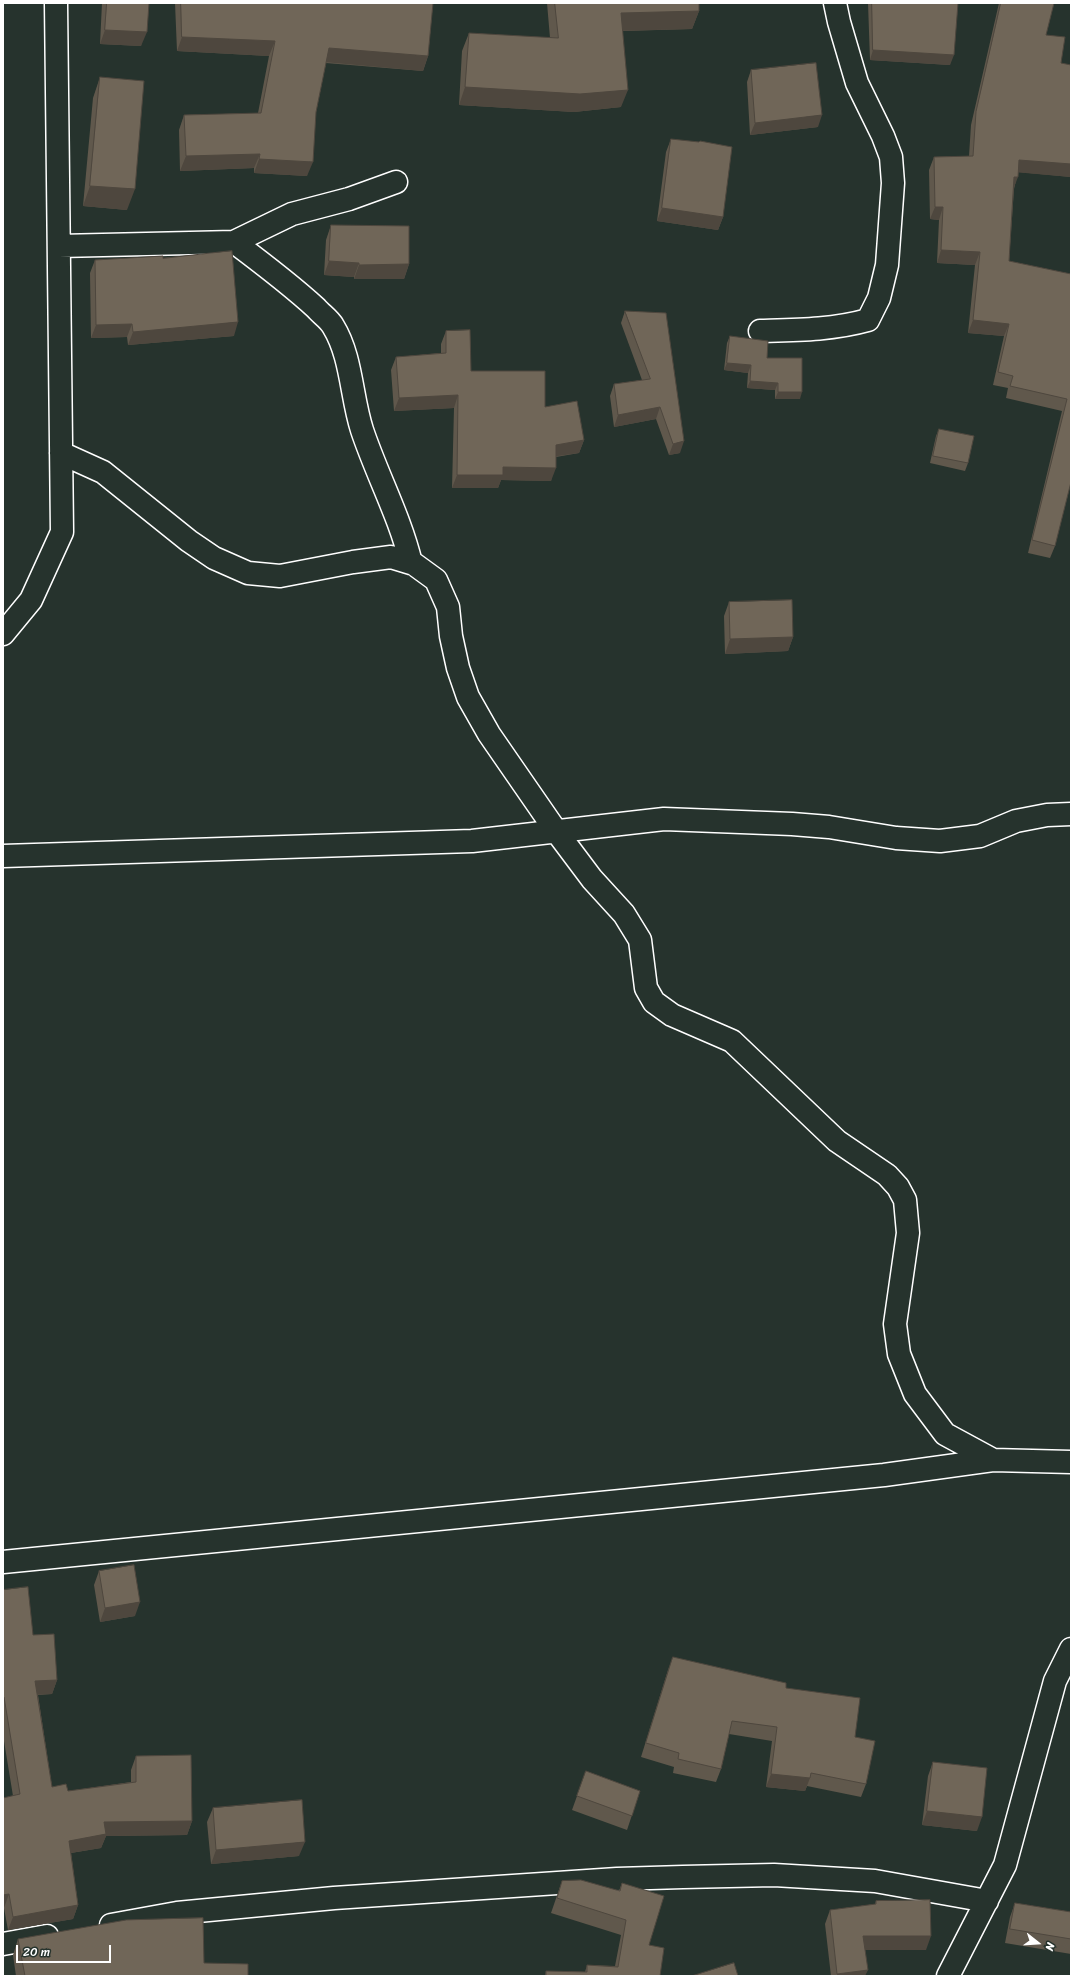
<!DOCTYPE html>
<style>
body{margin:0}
#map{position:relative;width:1074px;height:1979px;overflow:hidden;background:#26332d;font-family:Sriracha,sans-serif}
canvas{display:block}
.frame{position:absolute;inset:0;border:4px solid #fff;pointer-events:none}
.north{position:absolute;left:1018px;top:1923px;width:40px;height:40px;-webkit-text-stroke:3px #26332d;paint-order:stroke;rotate:107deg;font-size:11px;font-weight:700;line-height:16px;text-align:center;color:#fff}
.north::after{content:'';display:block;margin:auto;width:14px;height:18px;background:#fff;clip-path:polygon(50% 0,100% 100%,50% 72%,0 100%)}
.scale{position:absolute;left:16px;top:1945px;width:95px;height:18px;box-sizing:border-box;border:2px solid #fff;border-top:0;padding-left:5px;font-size:12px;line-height:14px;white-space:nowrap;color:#fff;-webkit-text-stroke:3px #26332d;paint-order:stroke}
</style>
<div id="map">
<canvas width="1074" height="1979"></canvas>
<div class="frame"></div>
<div class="north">N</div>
<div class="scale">20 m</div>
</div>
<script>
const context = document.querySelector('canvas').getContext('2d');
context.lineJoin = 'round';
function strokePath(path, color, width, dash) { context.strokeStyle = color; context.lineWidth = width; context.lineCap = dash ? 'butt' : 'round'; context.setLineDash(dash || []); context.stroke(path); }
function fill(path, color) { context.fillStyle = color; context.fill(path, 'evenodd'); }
const minor = new Path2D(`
 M 234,242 C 262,263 290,284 316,308 C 321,314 329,319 333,326 C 352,357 351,396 362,430 C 377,475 400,517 411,563
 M 59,246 L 234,242 L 292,214 L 349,199 L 396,182
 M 760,331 C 797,330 832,330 868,320 L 879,298 L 887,265 L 893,183 L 891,157 L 883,136 L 857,83 L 839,22 L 835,3
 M 61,453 L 103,472 L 189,541 L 214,558 L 248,573 L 280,576 L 353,562 L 391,557 L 414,564 L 436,580 L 448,607 L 451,636 L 458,668 L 468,697 L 489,734 L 556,831 L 592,879 L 624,914 L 640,940 L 646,988 L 654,1002 L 672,1015 L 732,1041 L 837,1141 L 887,1175 L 898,1187 L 905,1200 L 908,1233 L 895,1324 L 899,1354 L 915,1394 L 945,1434 L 993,1460
 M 3,634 L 31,600 L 62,532 L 56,3
 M 3,856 L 472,841 L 664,819 L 792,824 L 829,827 L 896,838 L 940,841 L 980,836 L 1016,821 L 1047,815 L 1071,814
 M 3,1562 L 884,1475 L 993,1460 L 1071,1462
 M 111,1925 L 177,1913 L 334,1898 L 617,1879 L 683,1877 L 774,1875 L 875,1881 L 987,1901
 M 3,1944 L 47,1936
 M 948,1976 L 1005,1865 L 1055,1681 L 1071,1649`);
strokePath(minor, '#fff', 25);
strokePath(minor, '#26332d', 22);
fill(new Path2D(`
 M 102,3 L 149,3 L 141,46 L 100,44 Z
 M 175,3 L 433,3 L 428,56 L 423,71 L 326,63 L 316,112 L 307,176 L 254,173 L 254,168 L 180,171 L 179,130 L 184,115 L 258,113 L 269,56 L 177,51 Z
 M 547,3 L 699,3 L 699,11 L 692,29 L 623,31 L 621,107 L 574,112 L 459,105 L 462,51 L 469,33 L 550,38 Z
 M 868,3 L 958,3 L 950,65 L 870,60 Z
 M 999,3 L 1054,3 L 1046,35 L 1061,63 L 1071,177 L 1018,172 L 1014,189 L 1009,261 L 1071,274 L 1071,482 L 1055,546 L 1050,558 L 1028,553 L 1062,411 L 1006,398 L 1008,388 L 993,385 L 1004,336 L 968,333 L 975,265 L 937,263 L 939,220 L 930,219 L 929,170 L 934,157 L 969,156 L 971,125 Z
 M 751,70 L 818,127 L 750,135 L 747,82 Z
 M 100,77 L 127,210 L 83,206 L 93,98 Z
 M 671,139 L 723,217 L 718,230 L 657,221 L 666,152 Z
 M 331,225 L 409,264 L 404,279 L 354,279 L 354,277 L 324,275 L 326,240 Z
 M 163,258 L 234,336 L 128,345 L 127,337 L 91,338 L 90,273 L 95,260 Z
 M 625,311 L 680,453 L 669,455 L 656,419 L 614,427 L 610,396 L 614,384 L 642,380 L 621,323 Z
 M 446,331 L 471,371 L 545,407 L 584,440 L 579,453 L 556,457 L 551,481 L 501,480 L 498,488 L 452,488 L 454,408 L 394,411 L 391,370 L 396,357 L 441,353 L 441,344 Z
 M 730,336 L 767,358 L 800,399 L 775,399 L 775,390 L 747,388 L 748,373 L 724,370 L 727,343 Z
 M 939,429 L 968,463 L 965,471 L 930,463 L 936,436 Z
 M 729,602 L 793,637 L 788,651 L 725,654 L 724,616 Z
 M 99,1571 L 135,1616 L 100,1622 L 94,1585 Z
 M 3,1590 L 33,1635 L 57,1680 L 52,1694 L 38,1695 L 52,1787 L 68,1791 L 131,1782 L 131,1770 L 136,1756 L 192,1821 L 187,1835 L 106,1836 L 101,1848 L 71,1853 L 78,1905 L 73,1919 L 8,1930 L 4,1908 L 3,1909 L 3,1798 L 13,1796 L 3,1735 Z
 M 673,1657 L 786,1688 L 855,1737 L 866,1784 L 861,1797 L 807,1786 L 805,1791 L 766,1787 L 772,1741 L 729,1734 L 721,1769 L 716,1782 L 673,1773 L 674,1767 L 641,1757 L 668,1670 Z
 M 933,1762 L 977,1831 L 922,1825 L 928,1776 Z
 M 586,1771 L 640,1791 L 627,1830 L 572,1810 Z
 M 213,1808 L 299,1856 L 211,1864 L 207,1822 Z
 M 562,1881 L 619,1891 L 622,1883 L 649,1945 L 660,1976 L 545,1976 L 546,1971 L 585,1972 L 587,1965 L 615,1966 L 621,1935 L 551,1913 Z
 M 876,1901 L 926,1950 L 865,1950 L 865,1976 L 831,1976 L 825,1924 L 830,1910 L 875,1904 Z
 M 1015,1903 L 1071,1912 L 1071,1954 L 1005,1943 L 1010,1917 Z
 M 18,1939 L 204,1963 L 248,1976 L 16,1976 L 13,1955 Z`), '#60584c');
fill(new Path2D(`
 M 699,11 L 692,29 L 615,31 L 621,13 Z
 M 105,30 L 147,32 L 141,46 L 100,44 Z
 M 182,37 L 275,41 L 269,56 L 177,51 Z
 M 329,48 L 428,56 L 423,71 L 324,62 Z
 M 873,50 L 954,55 L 950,65 L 870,60 Z
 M 465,87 L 628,90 L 621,107 L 574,112 L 459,105 Z
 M 822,115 L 818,127 L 750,135 L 755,123 Z
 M 260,154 L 254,168 L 180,171 L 186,156 Z
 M 259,159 L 313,162 L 307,176 L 254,173 Z
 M 1019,160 L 1071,164 L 1071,177 L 1014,172 Z
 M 1014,177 L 1018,177 L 1013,190 Z
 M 90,186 L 135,189 L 127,210 L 83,206 Z
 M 935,207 L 943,207 L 939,220 L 930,219 Z
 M 662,208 L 723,217 L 718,230 L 657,221 Z
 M 941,250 L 980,252 L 975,265 L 937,263 Z
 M 329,261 L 359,263 L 354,277 L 324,275 Z
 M 409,264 L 404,279 L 354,279 L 359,265 Z
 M 973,320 L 1009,324 L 1004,336 L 968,333 Z
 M 238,322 L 234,336 L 128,345 L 133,332 Z
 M 132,324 L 127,337 L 91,338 L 96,325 Z
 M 727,363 L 751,365 L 748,373 L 724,370 Z
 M 750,381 L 778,383 L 775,390 L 747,388 Z
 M 778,392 L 802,392 L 800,399 L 775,399 Z
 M 458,395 L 454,408 L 394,411 L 399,398 Z
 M 660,407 L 656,419 L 614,427 L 618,415 Z
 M 584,440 L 579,453 L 551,457 L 556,445 Z
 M 684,441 L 680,453 L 669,455 L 673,444 Z
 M 503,467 L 556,468 L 551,481 L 501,480 L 498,488 L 452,488 L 457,475 Z
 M 793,637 L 788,651 L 725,654 L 730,639 Z
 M 140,1602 L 135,1616 L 100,1622 L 105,1608 Z
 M 57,1680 L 52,1694 L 30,1695 L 35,1681 Z
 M 771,1774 L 810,1778 L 805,1791 L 766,1787 Z
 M 927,1811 L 982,1817 L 977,1831 L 922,1825 Z
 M 192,1821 L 187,1835 L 106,1836 L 101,1848 L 64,1854 L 69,1841 L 104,1822 Z
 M 305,1842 L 299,1856 L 211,1864 L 216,1850 Z
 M 9,1894 L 4,1908 L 3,1909 L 3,1895 Z
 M 78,1905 L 73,1919 L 8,1930 L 13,1917 Z
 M 863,1936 L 931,1936 L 926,1950 L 858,1950 Z
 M 868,1970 L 865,1976 L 837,1976 L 837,1974 Z`), '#4e473e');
const building = new Path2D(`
 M 107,3 L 149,3 L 147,32 L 105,30 Z
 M 181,3 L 433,3 L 428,56 L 329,48 L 316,112 L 313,162 L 259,159 L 260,154 L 186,156 L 184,115 L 261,113 L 275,41 L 182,37 Z
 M 555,3 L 699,3 L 699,11 L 621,13 L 628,90 L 580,94 L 465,87 L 469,33 L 558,38 Z
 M 872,3 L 958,3 L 954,55 L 873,50 Z
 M 1001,3 L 1054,3 L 1046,35 L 1065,37 L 1061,63 L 1071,65 L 1071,164 L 1019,160 L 1018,177 L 1014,177 L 1009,261 L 1071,274 L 1071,482 L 1055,546 L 1032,540 L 1067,399 L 1010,386 L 1013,376 L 998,372 L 1009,324 L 973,320 L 980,252 L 941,250 L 943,207 L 935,207 L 934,157 L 973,156 L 976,112 Z
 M 816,63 L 822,115 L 755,123 L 751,70 Z
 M 100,77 L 144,81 L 135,189 L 90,186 Z
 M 671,139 L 699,142 L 700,141 L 732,147 L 723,217 L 662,208 Z
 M 331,225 L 409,226 L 409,264 L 359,265 L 359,263 L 329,261 Z
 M 232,251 L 238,322 L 133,332 L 132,324 L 96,325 L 95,260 L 163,256 L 163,258 Z
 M 625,311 L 666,313 L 684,441 L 673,444 L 660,407 L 618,415 L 614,384 L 650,379 Z
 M 470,330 L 471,371 L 545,371 L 545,407 L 577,401 L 584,440 L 556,445 L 556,468 L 503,467 L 503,475 L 457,475 L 458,395 L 399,398 L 396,357 L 446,353 L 446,331 Z
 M 730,336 L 768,341 L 767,358 L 802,358 L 802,392 L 778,392 L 778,383 L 750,381 L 751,365 L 727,363 Z
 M 939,429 L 974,436 L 968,463 L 933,456 Z
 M 792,600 L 793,637 L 730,639 L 729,602 Z
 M 134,1565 L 140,1602 L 105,1608 L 99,1571 Z
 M 28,1587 L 33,1635 L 54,1634 L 57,1680 L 35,1681 L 52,1787 L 66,1784 L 68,1791 L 136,1782 L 136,1756 L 191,1755 L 192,1821 L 104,1822 L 106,1834 L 69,1841 L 78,1905 L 13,1917 L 9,1894 L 3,1895 L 3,1798 L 20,1794 L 4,1697 L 3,1697 L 3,1590 Z
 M 673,1657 L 786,1683 L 786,1688 L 860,1698 L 855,1737 L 875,1741 L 866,1784 L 811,1773 L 810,1778 L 771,1774 L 777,1727 L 732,1721 L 721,1769 L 678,1759 L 679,1753 L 646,1743 Z
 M 933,1762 L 987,1768 L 982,1817 L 927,1811 Z
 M 586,1771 L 640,1791 L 632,1816 L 577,1796 Z
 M 302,1800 L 305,1842 L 216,1850 L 213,1808 Z
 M 581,1880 L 620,1891 L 622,1883 L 664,1896 L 649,1945 L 664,1948 L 660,1976 L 546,1976 L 546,1971 L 587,1972 L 587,1965 L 618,1967 L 626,1920 L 557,1898 L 562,1881 Z
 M 930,1900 L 931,1936 L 863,1936 L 868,1970 L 837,1974 L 830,1910 L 876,1904 L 876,1901 Z
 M 1015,1903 L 1071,1912 L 1071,1939 L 1010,1929 Z
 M 203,1918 L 204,1963 L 248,1964 L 248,1976 L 25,1976 L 18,1939 L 126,1920 Z
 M 734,1963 L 738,1976 L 692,1976 Z`);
fill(building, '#706658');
strokePath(building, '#4e473e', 1);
</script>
